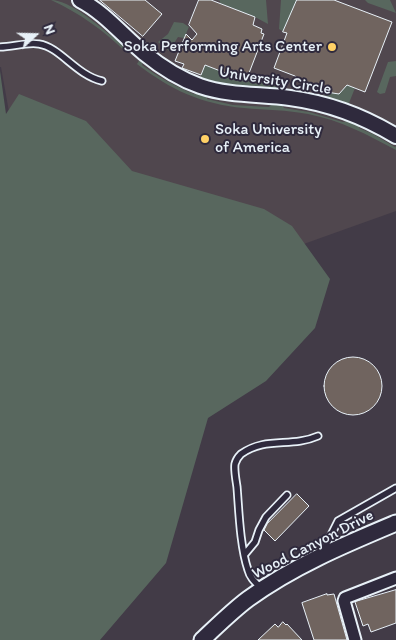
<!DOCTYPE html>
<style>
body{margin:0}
#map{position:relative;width:396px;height:640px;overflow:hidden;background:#423b47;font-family:Itim,sans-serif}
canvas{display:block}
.north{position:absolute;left:10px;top:10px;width:50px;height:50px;-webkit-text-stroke:4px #2f2a3d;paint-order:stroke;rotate:69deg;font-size:14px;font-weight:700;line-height:20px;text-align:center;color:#e8f1f8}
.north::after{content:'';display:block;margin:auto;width:18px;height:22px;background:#e8f1f8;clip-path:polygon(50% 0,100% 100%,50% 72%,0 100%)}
</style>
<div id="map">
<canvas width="396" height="640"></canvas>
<div class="north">N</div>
</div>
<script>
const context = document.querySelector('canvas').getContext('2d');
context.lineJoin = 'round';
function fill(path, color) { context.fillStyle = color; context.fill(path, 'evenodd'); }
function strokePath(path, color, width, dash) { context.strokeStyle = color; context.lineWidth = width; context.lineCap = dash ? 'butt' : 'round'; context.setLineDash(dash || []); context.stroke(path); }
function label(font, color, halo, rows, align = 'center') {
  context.font = font + ' Itim,sans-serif'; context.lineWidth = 4; context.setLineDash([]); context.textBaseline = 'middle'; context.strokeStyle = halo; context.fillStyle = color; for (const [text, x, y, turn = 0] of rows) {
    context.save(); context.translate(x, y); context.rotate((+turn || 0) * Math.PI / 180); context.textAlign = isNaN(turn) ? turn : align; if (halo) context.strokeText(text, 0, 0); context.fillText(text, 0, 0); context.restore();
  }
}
fill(new Path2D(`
 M 0,0 L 396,0 L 396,211 L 217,275 L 39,280 L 1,67 L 0,67 Z`), '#50474e');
fill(new Path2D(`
 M 51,0 C 70,0 99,26 114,38 L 117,37 L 130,50 L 127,53 C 103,30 81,14 51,0 Z
 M 217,0 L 266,0 L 268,24 L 255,17 L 220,3 L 220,1 Z
 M 281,0 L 297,0 L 284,32 L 279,29 Z
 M 365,0 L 390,0 L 396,13 L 368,3 Z
 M 174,22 L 183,23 L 189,27 L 184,38 L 178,37 L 169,51 L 158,42 L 168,34 Z
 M 140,59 L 143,62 L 142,65 C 158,77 175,86 194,94 L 197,92 L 207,95 L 207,99 L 233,105 L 269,107 L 272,104 L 282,105 L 284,108 L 309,112 L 343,122 L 349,120 L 359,125 L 359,128 L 373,134 L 395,147 L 396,146 L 396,150 C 368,135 340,120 308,114 C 287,110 266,110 244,108 C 201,104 171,90 137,64 Z
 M 396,61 L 396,76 L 390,77 L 385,93 L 380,94 L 377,92 L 388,62 Z
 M 205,65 L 246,81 L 249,73 L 274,82 L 285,88 C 272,95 215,83 200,78 Z
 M 0,71 L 6,114 L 19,94 L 86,121 L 132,171 L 264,209 L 292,226 L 330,279 L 315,328 L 266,381 L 208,418 L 166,563 L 100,640 L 0,640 Z
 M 347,84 L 355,88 L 349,103 C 336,104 322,93 311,87 L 320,91 L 339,94 Z`), '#58675e');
const building = new Path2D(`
 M 100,0 L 145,0 L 162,14 L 143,36 Z
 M 199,0 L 211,0 L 255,17 L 253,25 L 262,29 L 261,33 L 264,34 L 246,81 L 205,65 L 201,75 L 182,68 L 184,64 L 175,61 L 186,34 L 192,40 L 197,34 L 189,25 Z
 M 297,0 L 334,0 L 392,22 L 365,92 L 347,85 L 339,94 L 320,91 L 302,82 L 295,76 L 274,68 L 287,33 L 283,32 Z
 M324 386a29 29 0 1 1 58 0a29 29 0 1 1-58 0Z
 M 297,494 L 309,506 L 275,541 L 264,530 L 267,524 Z
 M 396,590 L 396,623 L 371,632 L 368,624 L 363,626 L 355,602 Z
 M 327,594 L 327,595 L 334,594 L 347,640 L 314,640 L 302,603 Z
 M 283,622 L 286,625 L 287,624 L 302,640 L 258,640 L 275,624 L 278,627 Z`);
fill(building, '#70645f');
strokePath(building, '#e8f1f8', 1);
const service = new Path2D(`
 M 0,47 C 13,47 26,42 39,44 C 60,47 76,75 102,81
 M 323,551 L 338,521 L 396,488
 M 245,554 L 255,542 L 259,530 L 266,517 L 287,495
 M 261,588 C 255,582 250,578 248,570 C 240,546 239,512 237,487 C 236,480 234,470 235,464 C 236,460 238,457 241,454 C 266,436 291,448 318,436`);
const minor = new Path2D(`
 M 355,640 L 344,601 L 345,598 L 396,578`);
const tertiary = new Path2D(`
 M 80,0 C 105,13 123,36 144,53 C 160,66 180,79 200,86 C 229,96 260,94 290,98 C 328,103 363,116 396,136`);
const secondary = new Path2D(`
 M 202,640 C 217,626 232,611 248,599 C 293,566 346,544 396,523`);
strokePath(service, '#e8f1f8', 9);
strokePath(minor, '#e8f1f8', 15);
strokePath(tertiary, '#e8f1f8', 18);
strokePath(secondary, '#e8f1f8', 19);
strokePath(service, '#2f2a3d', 5.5);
strokePath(minor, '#2f2a3d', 11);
strokePath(tertiary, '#2f2a3d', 14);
strokePath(secondary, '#2f2a3d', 15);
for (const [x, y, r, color] of [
 [332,47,5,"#ffd166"],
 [205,139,5,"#ffd166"]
]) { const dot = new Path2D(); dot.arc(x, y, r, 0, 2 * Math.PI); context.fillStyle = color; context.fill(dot); strokePath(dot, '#2f2a3d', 2); }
label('16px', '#e8f1f8', '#2f2a3d', [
 ["Soka Performing Arts Center",322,47],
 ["Soka University",215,130,"left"],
 ["of America",215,148,"left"]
], 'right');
label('16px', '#e8f1f8', '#2f2a3d', [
 ["University Circle",275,81,9],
 ["Wood Canyon Drive",313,545,-27]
]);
</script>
